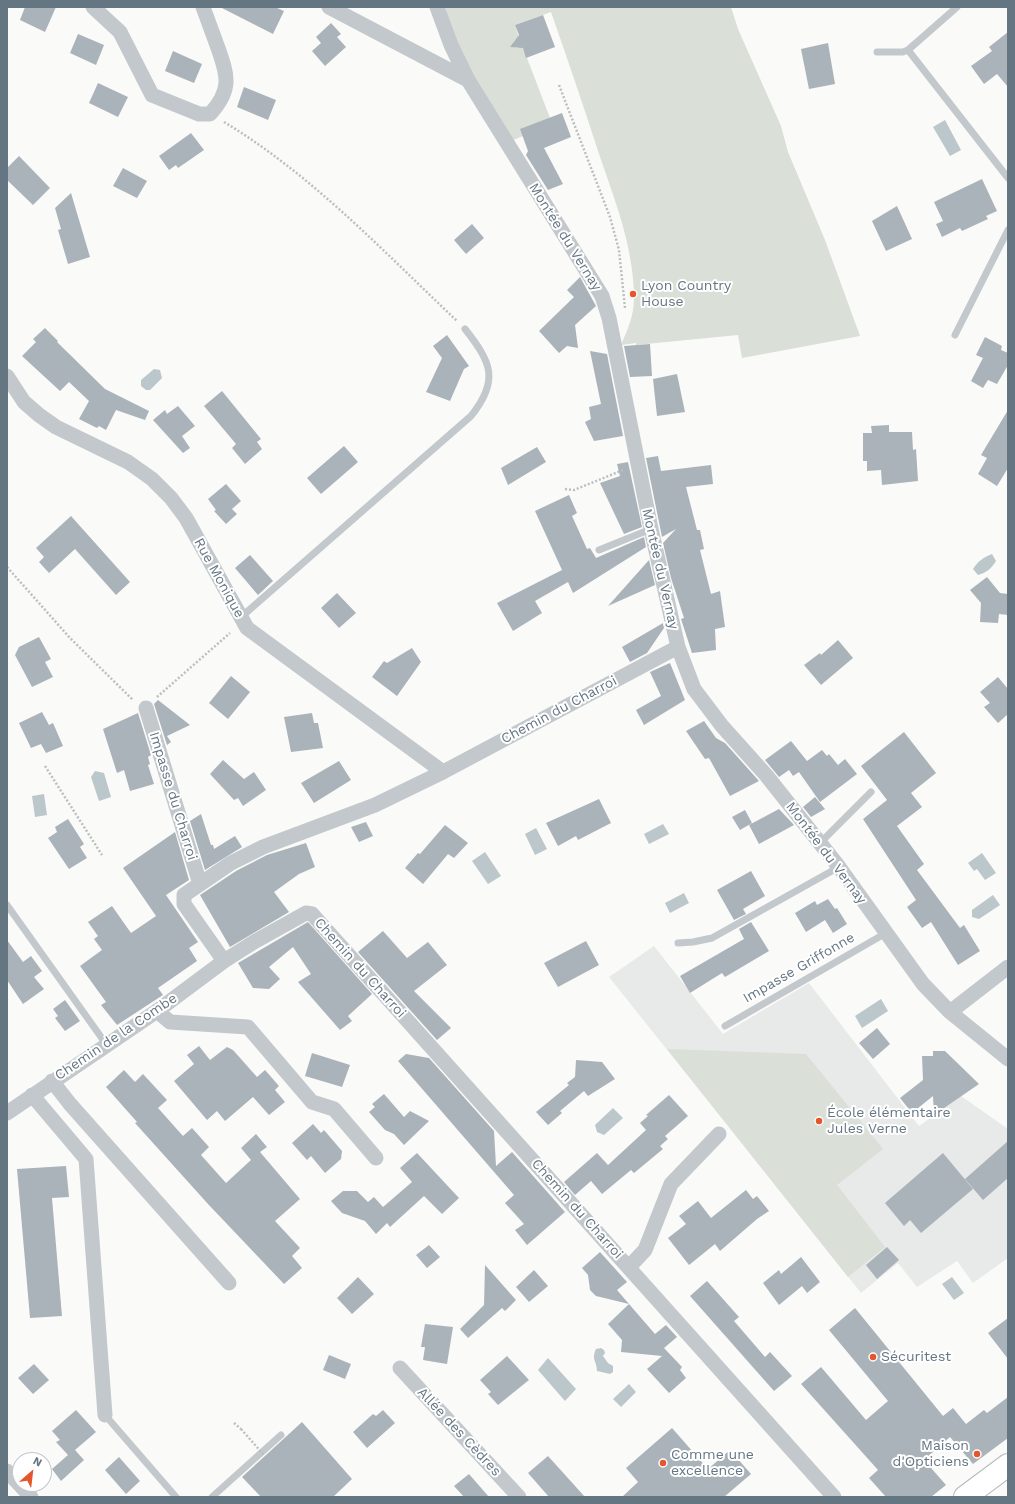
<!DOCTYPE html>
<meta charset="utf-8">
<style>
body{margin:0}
#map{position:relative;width:1015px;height:1504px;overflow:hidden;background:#fafaf8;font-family:"Work Sans",sans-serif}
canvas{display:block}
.frame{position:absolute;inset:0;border:8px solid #657683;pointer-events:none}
.north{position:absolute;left:12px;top:1452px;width:40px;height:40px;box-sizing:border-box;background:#fff;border:1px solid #c1c8cd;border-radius:50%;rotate:28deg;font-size:11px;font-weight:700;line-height:16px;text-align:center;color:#657683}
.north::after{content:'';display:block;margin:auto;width:14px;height:18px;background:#e4572e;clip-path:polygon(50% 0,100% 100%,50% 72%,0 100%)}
</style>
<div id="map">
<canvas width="1015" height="1504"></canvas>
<div class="frame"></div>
<div class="north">N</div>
</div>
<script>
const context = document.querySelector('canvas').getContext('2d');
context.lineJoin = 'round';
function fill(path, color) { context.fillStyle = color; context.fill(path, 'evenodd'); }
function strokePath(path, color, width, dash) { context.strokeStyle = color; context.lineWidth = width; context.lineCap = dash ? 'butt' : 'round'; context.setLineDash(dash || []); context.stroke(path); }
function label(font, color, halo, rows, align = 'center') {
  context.font = font + ' "Work Sans",sans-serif'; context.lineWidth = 4; context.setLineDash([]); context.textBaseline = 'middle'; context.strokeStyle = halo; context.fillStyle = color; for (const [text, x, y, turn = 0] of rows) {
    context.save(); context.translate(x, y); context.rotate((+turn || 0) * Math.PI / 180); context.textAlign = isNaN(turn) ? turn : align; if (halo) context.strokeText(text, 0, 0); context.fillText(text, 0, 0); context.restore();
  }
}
fill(new Path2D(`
 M 654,946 L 723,1034 L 809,983 L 919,1126 L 961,1096 L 1008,1129 L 1008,1258 L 973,1283 L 957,1261 L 917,1287 L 898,1263 L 861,1293 L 609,977 Z`), '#e8e9e9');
fill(new Path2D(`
 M 445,7 L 731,7 L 738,29 L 781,126 L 788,152 L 825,240 L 860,336 L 742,358 L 738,335 L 636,345 L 636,343 L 621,345 C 628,329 634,315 634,298 C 634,247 614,198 598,151 C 583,104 567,58 551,12 L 515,25 L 520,41 L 515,40 L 513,44 L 516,48 L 522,45 L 550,118 L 523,136 L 511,141 L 458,51 Z
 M 667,1049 L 806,1054 L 883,1149 L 837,1185 L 885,1247 L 848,1277 Z`), '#dadfd7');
fill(new Path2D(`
 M 945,120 L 961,150 L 950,156 L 933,127 Z
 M 154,369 L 160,370 L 162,378 L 150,390 L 146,390 L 141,386 L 141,380 Z
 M 992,554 L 996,561 C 992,568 986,573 978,575 L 973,569 C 978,561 984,557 992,554 Z
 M 95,771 L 104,773 L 111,797 L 99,801 L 91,777 Z
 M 44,794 L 47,815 L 35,817 L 32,796 Z
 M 663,824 L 669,834 L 649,844 L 644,834 Z
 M 536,828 L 547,849 L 535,855 L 525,834 Z
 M 485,852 L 501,876 L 488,884 L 472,861 Z
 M 982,853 L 996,873 L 985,880 L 977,869 L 974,871 L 968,863 Z
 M 684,893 L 689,903 L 670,913 L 665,903 Z
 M 993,895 L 1000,905 L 979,919 L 972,917 L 972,910 Z
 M 881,999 L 888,1011 L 862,1028 L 855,1016 Z
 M 613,1108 L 623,1118 L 604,1135 L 597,1132 L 595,1125 Z
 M 952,1277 L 964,1293 L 954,1300 L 942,1284 Z
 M 601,1348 L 604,1350 L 605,1353 L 603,1356 L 608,1363 L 613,1366 L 613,1372 L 610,1374 L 597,1371 C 597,1361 591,1360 596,1349 Z
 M 548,1358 L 576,1389 L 565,1401 L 538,1370 Z
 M 629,1384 L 636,1392 L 621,1407 L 613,1399 Z`), '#bbc7cb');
fill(new Path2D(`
 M 25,7 L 56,7 L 45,32 L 20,20 Z
 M 220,7 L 275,7 L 284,11 L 273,34 Z
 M 543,15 L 555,47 L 526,58 L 523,48 L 510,47 L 519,35 L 515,25 Z
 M 331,23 L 341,34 L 337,37 L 346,47 L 325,66 L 312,51 L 321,43 L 316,37 Z
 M 1008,32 L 1008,87 L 997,74 L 984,84 L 971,66 L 992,51 L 989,47 Z
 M 78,34 L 104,45 L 96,65 L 70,53 Z
 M 828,43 L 835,84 L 809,89 L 801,49 Z
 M 173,51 L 202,64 L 194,83 L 165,71 Z
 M 98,83 L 128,97 L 118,117 L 89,103 Z
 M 244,87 L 276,100 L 268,120 L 237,107 Z
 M 562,113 L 571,137 L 544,148 L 563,184 L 548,190 L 526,155 L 528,151 L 520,129 Z
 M 191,133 L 204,150 L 178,168 L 176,165 L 169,170 L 159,156 Z
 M 19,156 L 50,188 L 33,205 L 7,180 L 7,168 Z
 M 123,168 L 147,181 L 137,198 L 113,186 Z
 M 982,179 L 997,211 L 986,216 L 988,219 L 962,231 L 960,228 L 942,237 L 936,224 L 943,221 L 934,202 Z
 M 71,193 L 90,257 L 68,264 L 58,230 L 61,229 L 55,208 Z
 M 897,206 L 912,239 L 886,251 L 872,221 Z
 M 472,224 L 484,238 L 466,254 L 454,240 Z
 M 580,277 L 596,306 L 575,325 L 578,348 L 567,346 L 559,353 L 539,331 L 574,297 L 567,290 Z
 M 45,328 L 58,341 L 57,342 L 105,389 L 149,411 L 145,420 L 116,410 L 106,430 L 99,426 L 97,428 L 79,419 L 89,401 L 69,382 L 60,391 L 22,356 L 36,342 L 33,339 Z
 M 447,335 L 469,366 L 464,369 L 450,401 L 426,392 L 442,358 L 433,346 Z
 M 985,337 L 1002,346 L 1001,350 L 1008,353 L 1008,365 L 997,384 L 988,380 L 983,388 L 971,381 L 983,358 L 976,355 Z
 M 650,344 L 652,376 L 630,377 L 624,346 Z
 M 590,351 L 607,354 L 623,436 L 594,441 L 585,422 L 591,419 L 589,407 L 601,404 Z
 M 677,374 L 685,412 L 657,416 L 653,379 Z
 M 222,391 L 261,439 L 257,442 L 262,449 L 245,464 L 232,448 L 236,444 L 204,406 Z
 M 178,406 L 195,426 L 182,436 L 190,448 L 183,453 L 153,420 L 165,410 L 167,414 Z
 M 1008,410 L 1008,468 L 997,486 L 978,474 L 987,458 L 981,455 Z
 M 889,425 L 889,432 L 912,432 L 913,450 L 916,449 L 918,481 L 882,485 L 881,470 L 867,471 L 867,461 L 863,461 L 863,433 L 872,433 L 871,426 Z
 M 344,446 L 358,462 L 321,494 L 307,478 Z
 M 537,447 L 546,462 L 508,485 L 501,468 Z
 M 658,456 L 661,471 L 711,465 L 713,484 L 686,487 L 697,530 L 700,530 L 704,549 L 700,550 L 711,594 L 720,591 L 725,627 L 715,629 L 716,650 L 692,653 L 681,619 L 684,618 L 671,578 L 663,543 L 676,529 L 662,537 L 646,458 Z
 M 628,462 L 642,527 L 624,534 L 600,483 L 620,476 L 617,464 Z
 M 226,484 L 241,501 L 232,509 L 237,514 L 226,524 L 214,511 L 216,510 L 208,499 Z
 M 569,495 L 577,513 L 572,516 L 587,549 L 590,548 L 596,558 L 644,537 L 646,547 L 573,593 L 568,582 L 535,601 L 542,613 L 513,631 L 497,603 L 562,570 L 535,511 Z
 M 71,516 L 130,582 L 116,595 L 75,549 L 49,573 L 39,562 L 44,557 L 36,548 Z
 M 250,555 L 273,581 L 258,595 L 235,568 Z
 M 649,560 L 655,585 L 608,606 Z
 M 987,577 L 1000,593 L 1008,594 L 1008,615 L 999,614 L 998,623 L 980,622 L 981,603 L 970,590 Z
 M 337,593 L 356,613 L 339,628 L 321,608 Z
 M 663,623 L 664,628 L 647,653 L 630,662 L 622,647 Z
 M 39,637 L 51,659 L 45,662 L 53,677 L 32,687 L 15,655 L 19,647 Z
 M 838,640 L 853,658 L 821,685 L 804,665 L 820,653 L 821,655 Z
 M 412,648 L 421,662 L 397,696 L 372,677 L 384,661 L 387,663 Z
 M 670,663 L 685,700 L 644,725 L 636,710 L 661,696 L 650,672 Z
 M 231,676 L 250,692 L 228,719 L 209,703 Z
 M 998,677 L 1008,689 L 1008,714 L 998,723 L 984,707 L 990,703 L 980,692 Z
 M 158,700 L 190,725 L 167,736 L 171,742 L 167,745 L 154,704 Z
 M 42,712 L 49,725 L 53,723 L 63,746 L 46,753 L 41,744 L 31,748 L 19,723 Z
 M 138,713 L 151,755 L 148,757 L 150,764 L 148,765 L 154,784 L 130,791 L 124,770 L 117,773 L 103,729 Z
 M 312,713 L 314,723 L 318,723 L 323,748 L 291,752 L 284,717 Z
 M 704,721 L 716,738 L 725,743 L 759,781 L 730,796 L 709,758 L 705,759 L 686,731 Z
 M 904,732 L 936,773 L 911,793 L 922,807 L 897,826 L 924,864 L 917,870 L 960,928 L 964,925 L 980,951 L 958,965 L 931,922 L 922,928 L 907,907 L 916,900 L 863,819 L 887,800 L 861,766 Z
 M 791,741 L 807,761 L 822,750 L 827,756 L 829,754 L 838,765 L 845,759 L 857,774 L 820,802 L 799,772 L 793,776 L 789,770 L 779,777 L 765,760 Z
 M 223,760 L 244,779 L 254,772 L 266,790 L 243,806 L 238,798 L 234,800 L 210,774 Z
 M 339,761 L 351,780 L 314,803 L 301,783 Z
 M 815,797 L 825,809 L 811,817 L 803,807 Z
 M 599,799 L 611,823 L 578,840 L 576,836 L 558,846 L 546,823 Z
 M 779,809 L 794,825 L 759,844 L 749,825 Z
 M 745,810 L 752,823 L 740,830 L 732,817 Z
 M 201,814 L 211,845 L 213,845 L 214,849 L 235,836 L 242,847 L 205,870 L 190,821 Z
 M 68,819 L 84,844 L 80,847 L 87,858 L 69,869 L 48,838 L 57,832 L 55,827 Z
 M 366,822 L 373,836 L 359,842 L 351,827 Z
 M 445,825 L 468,843 L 454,858 L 448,854 L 423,884 L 405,868 L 418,853 L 420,854 Z
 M 175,832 L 189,880 L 166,895 L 198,942 L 189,948 L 197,961 L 158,988 L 163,995 L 117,1025 L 101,1005 L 106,1002 L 80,966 L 102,950 L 94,939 L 98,936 L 88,922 L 112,906 L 131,933 L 156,916 L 123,868 Z
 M 306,843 L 315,867 L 299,874 L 274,892 L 289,912 L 230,947 L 200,895 L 236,871 L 267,855 Z
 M 751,871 L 765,896 L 743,909 L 746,914 L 734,920 L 717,890 Z
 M 828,899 L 835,909 L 837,908 L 847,924 L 833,933 L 825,920 L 806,932 L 795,913 L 815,901 L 817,905 Z
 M 308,922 L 372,994 L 348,1016 L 352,1021 L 340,1030 L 298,982 L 311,974 L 293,947 L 269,967 L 280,979 L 269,989 L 253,988 L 238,963 Z
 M 751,922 L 769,951 L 725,977 L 722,973 L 690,993 L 680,976 L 744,939 L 739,929 Z
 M 383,931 L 407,958 L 428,942 L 447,965 L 414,991 L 451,1028 L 437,1040 L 358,952 Z
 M 7,940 L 23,962 L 31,956 L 42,971 L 34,977 L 44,989 L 23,1004 L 7,980 Z
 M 586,941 L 599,965 L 558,987 L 544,963 Z
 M 65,1000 L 80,1021 L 65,1031 L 55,1018 L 58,1016 L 53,1009 Z
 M 877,1028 L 890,1044 L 873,1059 L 859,1043 Z
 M 199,1046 L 210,1060 L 227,1047 L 233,1050 L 257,1077 L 265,1070 L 279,1086 L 275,1090 L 285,1102 L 269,1115 L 253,1097 L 225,1121 L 217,1111 L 207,1120 L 174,1081 L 194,1064 L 187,1055 Z
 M 933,1051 L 945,1051 L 979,1084 L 934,1115 L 933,1096 L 912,1113 L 900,1098 L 923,1080 L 922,1056 L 933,1056 Z
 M 312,1053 L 350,1065 L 342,1087 L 305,1076 Z
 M 406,1054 L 429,1058 L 494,1131 L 496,1166 L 512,1152 L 565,1212 L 527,1245 L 515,1230 L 524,1224 L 505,1203 L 514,1195 L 398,1061 Z
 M 576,1060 L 602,1062 L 615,1079 L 588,1096 L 584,1091 L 560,1111 L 562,1113 L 548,1125 L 536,1112 L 569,1085 L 567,1083 L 575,1077 Z
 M 124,1070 L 135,1082 L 143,1074 L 167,1100 L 158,1108 L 183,1136 L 192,1128 L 209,1147 L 201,1155 L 226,1183 L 251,1160 L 241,1148 L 256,1134 L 267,1147 L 260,1152 L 300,1199 L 275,1221 L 300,1248 L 292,1256 L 302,1268 L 284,1284 L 208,1204 L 135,1123 L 137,1122 L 106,1087 Z
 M 384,1094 L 404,1117 L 410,1111 L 429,1121 L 404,1145 L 394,1134 L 385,1130 L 369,1112 L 375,1107 L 372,1104 Z
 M 669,1095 L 688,1116 L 665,1136 L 668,1139 L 660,1146 L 663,1149 L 634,1173 L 631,1170 L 602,1194 L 591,1181 L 575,1195 L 564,1182 L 597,1153 L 608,1165 L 646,1130 L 640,1123 L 648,1116 L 646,1115 Z
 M 313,1124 L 321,1133 L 324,1130 L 342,1151 L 341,1159 L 325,1173 L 311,1156 L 307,1160 L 292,1143 Z
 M 1008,1141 L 1008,1178 L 983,1200 L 965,1179 Z
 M 417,1153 L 459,1198 L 442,1214 L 424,1196 L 390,1227 L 387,1223 L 376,1234 L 365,1221 L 342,1213 L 331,1201 L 343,1191 L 357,1191 L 368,1202 L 374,1197 L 383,1207 L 412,1182 L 400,1168 Z
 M 943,1153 L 973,1189 L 921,1233 L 910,1220 L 904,1226 L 885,1203 Z
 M 66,1166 L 69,1197 L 52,1198 L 62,1316 L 30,1318 L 17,1169 Z
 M 746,1190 L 753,1199 L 757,1196 L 769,1211 L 757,1219 L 720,1251 L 715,1244 L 689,1265 L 668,1238 L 686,1224 L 679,1216 L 698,1201 L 711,1218 Z
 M 429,1245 L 440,1257 L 427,1268 L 416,1255 Z
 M 887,1247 L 899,1260 L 877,1279 L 866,1265 Z
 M 600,1252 L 627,1282 L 617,1290 L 629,1304 L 596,1296 L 590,1290 L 588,1275 L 582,1268 Z
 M 801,1257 L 820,1282 L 807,1293 L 802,1286 L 779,1305 L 763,1283 L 779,1270 L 781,1274 Z
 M 485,1265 L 516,1300 L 505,1311 L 502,1308 L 468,1338 L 460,1329 L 484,1305 Z
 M 534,1270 L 548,1286 L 529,1302 L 516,1287 Z
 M 358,1277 L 374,1294 L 352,1314 L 337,1298 Z
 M 707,1281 L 739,1317 L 734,1321 L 765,1357 L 770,1352 L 792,1376 L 774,1391 L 690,1296 Z
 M 629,1304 L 655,1334 L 666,1325 L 677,1337 L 664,1348 L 682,1367 L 680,1370 L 686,1378 L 669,1393 L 647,1369 L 662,1356 L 621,1352 L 622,1340 L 608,1324 Z
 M 855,1308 L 943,1416 L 953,1408 L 966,1424 L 984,1410 L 987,1413 L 1008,1397 L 1008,1438 L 973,1464 L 950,1437 L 924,1460 L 946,1485 L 931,1497 L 886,1497 L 869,1478 L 878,1470 L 801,1384 L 821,1367 L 866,1420 L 888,1401 L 829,1330 Z
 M 1008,1318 L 1008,1359 L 988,1333 Z
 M 425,1324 L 453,1327 L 447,1364 L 423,1360 L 425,1347 L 421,1347 Z
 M 329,1355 L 351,1364 L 345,1379 L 323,1370 Z
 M 507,1356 L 529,1380 L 498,1405 L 488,1394 L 491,1392 L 480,1380 Z
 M 34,1364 L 49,1380 L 33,1394 L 18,1378 Z
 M 76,1410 L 96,1432 L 75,1450 L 84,1460 L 61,1481 L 52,1469 L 68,1455 L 56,1442 L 60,1440 L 52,1431 Z
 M 383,1410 L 395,1423 L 367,1448 L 353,1432 L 373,1414 L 376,1416 Z
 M 302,1422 L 352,1479 L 333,1497 L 261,1497 L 242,1477 Z
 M 672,1428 L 708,1469 L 730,1450 L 751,1474 L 724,1497 L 622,1497 L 638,1482 L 626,1468 Z
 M 548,1456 L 585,1497 L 549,1497 L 528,1473 Z
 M 119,1457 L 140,1481 L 126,1494 L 105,1470 Z
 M 469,1474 L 489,1497 L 464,1497 L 454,1486 Z`), '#aab3b9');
const primary = new Path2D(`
 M 965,1497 L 1008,1465`);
strokePath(primary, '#b5babe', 24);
strokePath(new Path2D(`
 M 559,85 L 610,217 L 619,250 L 625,308
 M 224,122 C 312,175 383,251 457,321
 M 565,489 L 574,490 L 623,470
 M 7,567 L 70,638 L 133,700
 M 157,697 L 230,633
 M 45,766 L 102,855
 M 234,1423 L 241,1429`), '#bbbfc2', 2.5, [2, 2]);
strokePath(new Path2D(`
 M 957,7 L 908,50 L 1008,178
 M 877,52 L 903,52 L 908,50
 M 955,335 L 1008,230
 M 599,550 L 651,529
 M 240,618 L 471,416 C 500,380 491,362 465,329
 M 820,843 L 871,792
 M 7,905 L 106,1044
 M 678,943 L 693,942 L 712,938 L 839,867
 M 725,1026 L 886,933
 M 105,1415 L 176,1497
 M 212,1497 L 281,1435`), '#c3c8cc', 7);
strokePath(new Path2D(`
 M 93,7 L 120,32 L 152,95 L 199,114 L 210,114 C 232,90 228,76 218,48 C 213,34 208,21 203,7
 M 329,7 L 468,80
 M 437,7 L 451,45 L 468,80 L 602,296 L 609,318 L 651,529 L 678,647 L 694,689 L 722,726 L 766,775 L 839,867 L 923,984 L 950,1012 L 1008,1059
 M 7,376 L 24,402 L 39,415 L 56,427 L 128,462 L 152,479 L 171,498 L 186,518 L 247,628 L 443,772
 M 678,647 L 443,772 L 375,805 L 263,847 L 231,863 L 184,895 L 184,904 L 224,961 L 254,942 L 306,913 L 312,914 L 834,1497
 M 146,708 L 200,884
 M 157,1011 L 170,1022 L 248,1027 L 312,1102 L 334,1109 L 376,1158
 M 950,1012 L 1008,967
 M 52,1081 L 70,1104 L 229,1283
 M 32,1095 L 86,1159 L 105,1415
 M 7,1113 L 157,1011 L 224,961
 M 629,1267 L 645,1250 L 671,1184 L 719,1134
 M 400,1368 L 519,1497
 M 7,1471 L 31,1497`), '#c3c8cc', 15);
strokePath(primary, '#fff', 22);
strokePath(new Path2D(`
 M 241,1429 L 264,1455`), '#bbbfc2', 2.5, [2, 2]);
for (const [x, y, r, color] of [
 [633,294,4,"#e4572e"],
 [819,1121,4,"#e4572e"],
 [873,1357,4,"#e4572e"],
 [977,1454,4,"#e4572e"],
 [663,1463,4,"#e4572e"]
]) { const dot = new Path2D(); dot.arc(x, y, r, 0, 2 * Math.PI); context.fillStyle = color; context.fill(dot); strokePath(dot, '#fff', 1.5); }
label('14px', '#657683', '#fff', [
 ["Montée du Vernay",565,237,58],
 ["Montée du Vernay",660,569,77],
 ["Rue Monique",219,578,61],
 ["Chemin du Charroi",559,710,-28],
 ["Impasse du Charroi",173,796,73],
 ["Montée du Vernay",826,853,53],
 ["Chemin du Charroi",360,968,48],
 ["Impasse Griffonne",799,968,-30],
 ["Chemin de la Combe",116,1037,-34],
 ["Chemin du Charroi",577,1209,48],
 ["Allée des Cèdres",459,1432,47]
]);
label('14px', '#657683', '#fff', [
 ["Lyon Country",641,286],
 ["House",641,302],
 ["École élémentaire",827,1113],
 ["Jules Verne",827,1129],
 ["Sécuritest",881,1357],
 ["Maison",969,1446,"right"],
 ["d'Opticiens",969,1462,"right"],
 ["Comme une",671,1455],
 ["excellence",671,1471]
], 'left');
</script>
